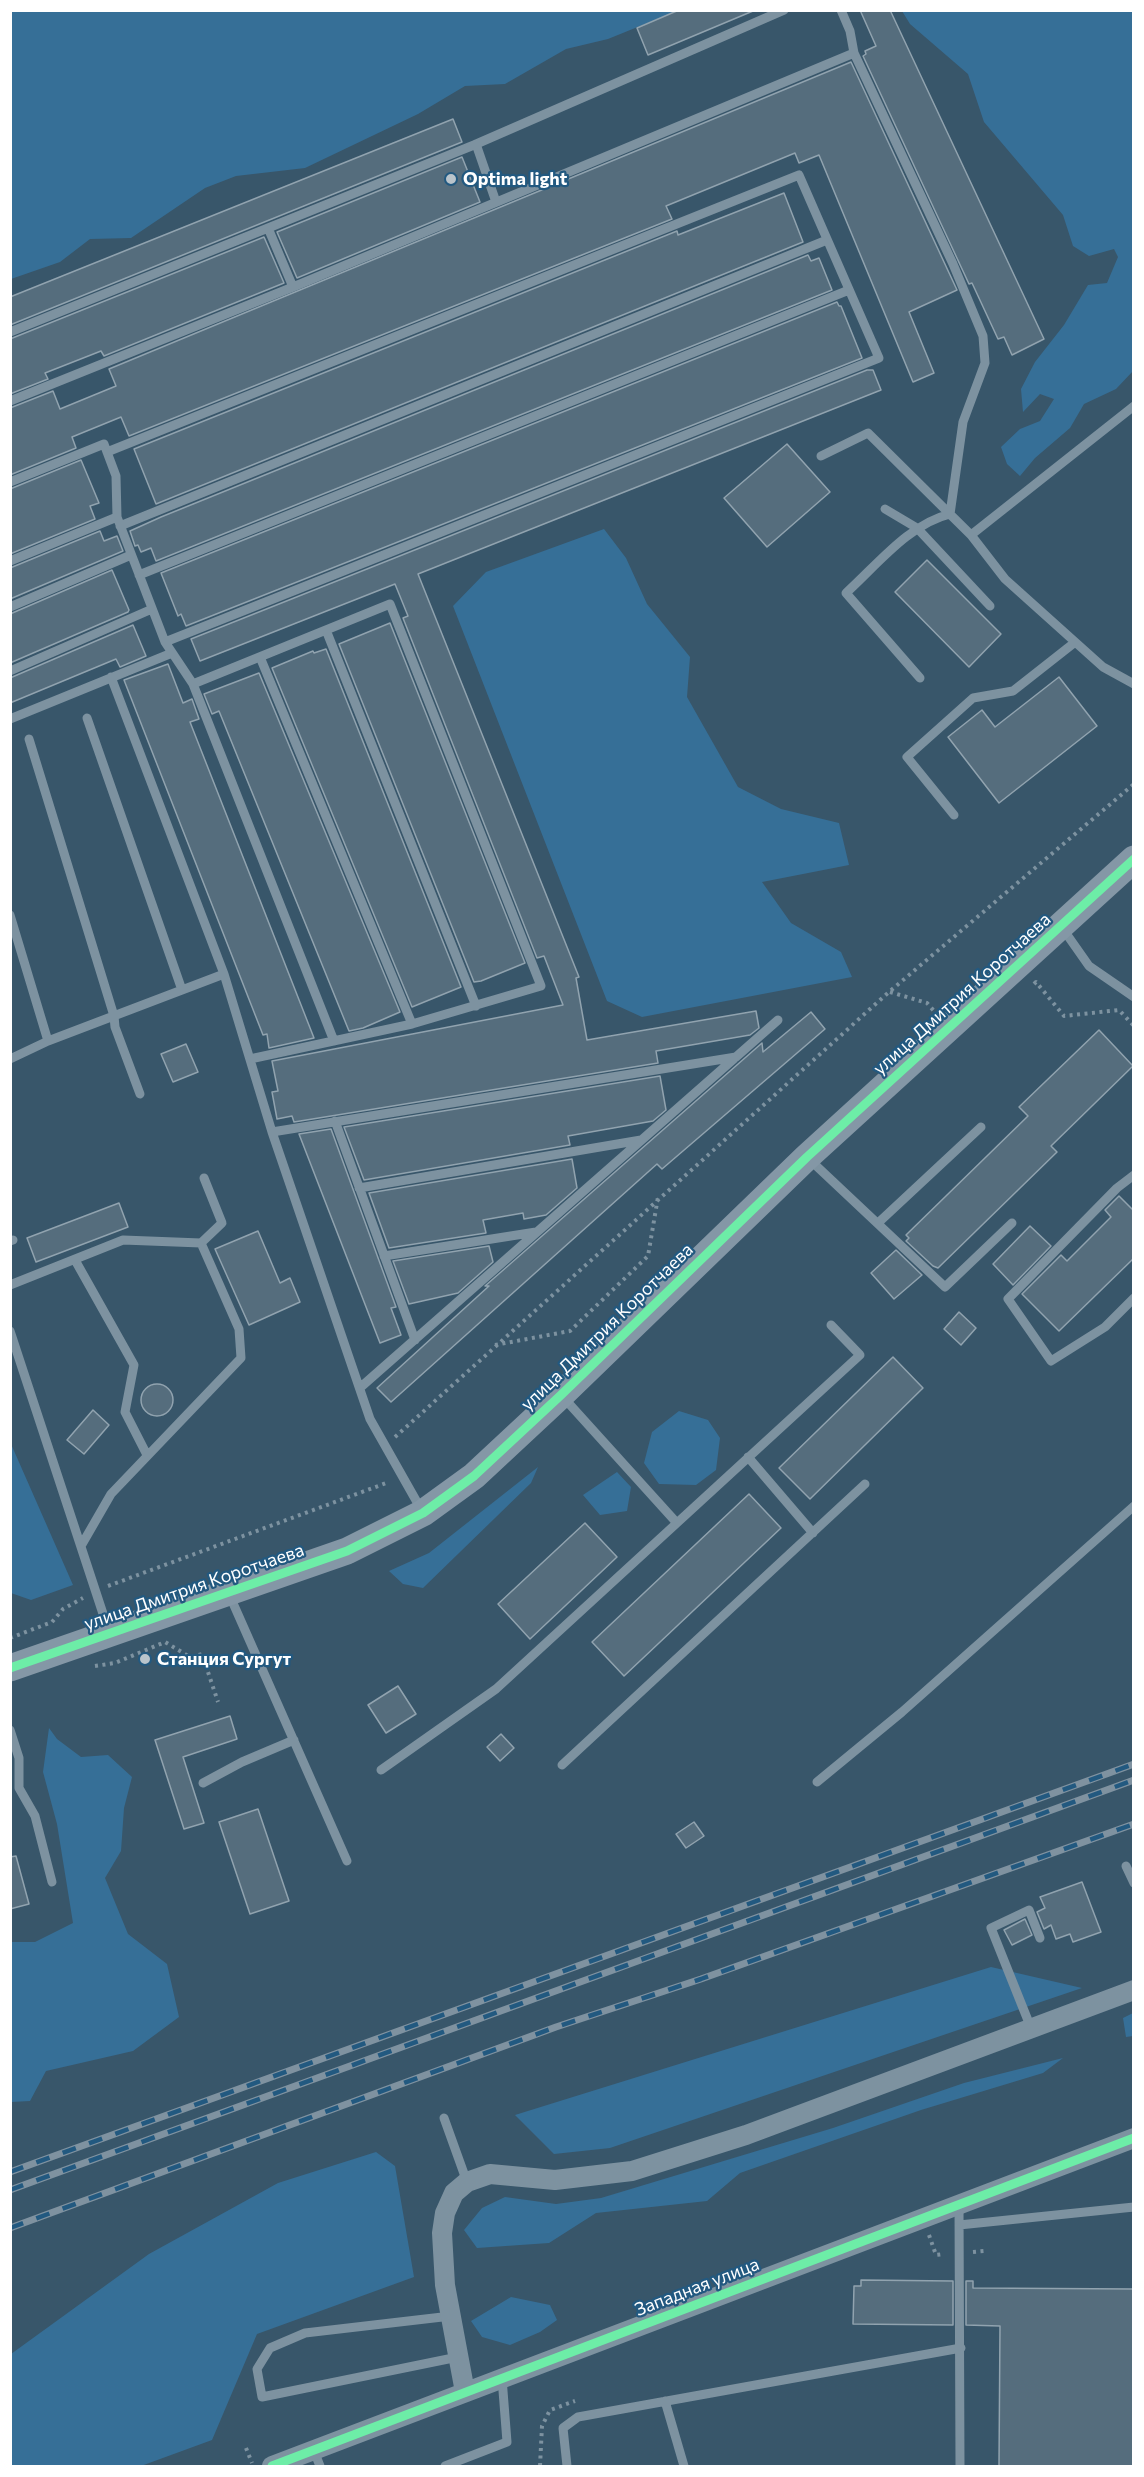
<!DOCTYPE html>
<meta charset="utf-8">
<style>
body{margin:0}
#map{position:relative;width:1144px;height:2477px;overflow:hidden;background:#38566a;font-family:Commissioner,sans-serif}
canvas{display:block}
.frame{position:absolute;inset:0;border:12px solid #fff;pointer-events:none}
</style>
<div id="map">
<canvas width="1144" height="2477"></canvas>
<div class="frame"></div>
</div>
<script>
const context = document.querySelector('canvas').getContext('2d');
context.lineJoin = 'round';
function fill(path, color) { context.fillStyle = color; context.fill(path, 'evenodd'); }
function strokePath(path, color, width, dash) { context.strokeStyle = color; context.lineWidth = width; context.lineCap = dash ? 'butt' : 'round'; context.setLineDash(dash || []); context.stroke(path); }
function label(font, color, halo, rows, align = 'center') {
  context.font = font + ' Commissioner,sans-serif'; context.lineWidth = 4.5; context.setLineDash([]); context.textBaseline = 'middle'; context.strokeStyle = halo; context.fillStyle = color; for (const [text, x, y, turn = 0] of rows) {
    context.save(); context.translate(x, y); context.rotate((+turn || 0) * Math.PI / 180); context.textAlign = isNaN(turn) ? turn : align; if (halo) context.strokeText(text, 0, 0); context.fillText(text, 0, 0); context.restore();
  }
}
fill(new Path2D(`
 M 10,11 L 11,10 L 677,11 L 608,39 L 566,49 L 505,84 L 465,86 L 418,114 L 305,168 L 236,176 L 205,188 L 131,238 L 90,239 L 60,262 L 11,279 Z
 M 902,11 L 1133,11 L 1133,371 L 1116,389 L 1084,404 L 1070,428 L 1035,458 L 1020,476 L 1007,464 L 1001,447 L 1020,429 L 1040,421 L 1054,399 L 1040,394 L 1023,412 L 1021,389 L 1035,362 L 1064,325 L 1088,285 L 1107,283 L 1118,257 L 1114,249 L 1089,256 L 1073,246 L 1063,215 L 984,122 L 968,74 L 910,24 Z
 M 604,529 L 626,558 L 647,604 L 690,657 L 687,697 L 738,787 L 781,809 L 839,823 L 849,865 L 762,882 L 791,923 L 841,952 L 852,977 L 642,1017 L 607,1001 L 453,606 L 486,572 Z
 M 679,1411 L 708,1420 L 720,1438 L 716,1470 L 696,1485 L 659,1484 L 644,1463 L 652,1432 Z
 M 11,1444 L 73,1585 L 31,1600 L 11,1593 Z
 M 538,1467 L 531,1483 L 423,1588 L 403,1584 L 389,1571 L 429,1553 Z
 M 617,1472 L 631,1487 L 627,1511 L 600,1515 L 583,1495 Z
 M 49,1728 L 57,1739 L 81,1757 L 108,1755 L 132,1777 L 124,1808 L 121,1851 L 105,1878 L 128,1934 L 167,1964 L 179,2017 L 133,2051 L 46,2071 L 30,2101 L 11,2102 L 11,1942 L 35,1942 L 73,1923 L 57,1824 L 43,1772 Z
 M 991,1967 L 1082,1988 L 610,2148 L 554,2154 L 515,2115 Z
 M 1133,2013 L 1133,2036 L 1126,2037 L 1123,2018 Z
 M 1063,2058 L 1043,2073 L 921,2110 L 740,2173 L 707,2201 L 596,2213 L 549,2243 L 477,2248 L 464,2230 L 482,2208 L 505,2197 L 556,2204 L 601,2198 L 833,2128 L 964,2083 Z
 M 376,2152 L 395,2166 L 414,2277 L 257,2334 L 212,2440 L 141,2466 L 11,2466 L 11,2354 L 149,2254 L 278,2183 Z
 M 511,2297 L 550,2305 L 557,2320 L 540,2332 L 510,2345 L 482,2337 L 471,2321 Z`), '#366f97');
const building = new Path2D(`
 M 679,10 L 753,10 L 753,11 L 648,55 L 637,28 Z
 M 860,10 L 890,10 L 1044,339 L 1012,355 L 1004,337 L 998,339 L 972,283 L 969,284 L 863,56 L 866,54 L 865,51 L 876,46 Z
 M 851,62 L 957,290 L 909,312 L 934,373 L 913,382 L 819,155 L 799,163 L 795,153 L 666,206 L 672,219 L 129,436 L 121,417 L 72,437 L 76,448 L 10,475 L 10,408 L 53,391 L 60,409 L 116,386 L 109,369 Z
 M 453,119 L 462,142 L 10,325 L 10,297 Z
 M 462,157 L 480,202 L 297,278 L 277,232 Z
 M 784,193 L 803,242 L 156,504 L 134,449 L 677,231 L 678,235 Z
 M 264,237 L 284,283 L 104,356 L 101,351 L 45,373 L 48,379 L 10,394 L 10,339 Z
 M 808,255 L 811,261 L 819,258 L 832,290 L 156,561 L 151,548 L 141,552 L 138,545 L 135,546 L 130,531 L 161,517 Z
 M 837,302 L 839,306 L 841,306 L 862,358 L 186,626 L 181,614 L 178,616 L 161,573 Z
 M 867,370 L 873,370 L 881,390 L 418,574 L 579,977 L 576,978 L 587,1040 L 756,1011 L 759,1028 L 750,1035 L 656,1051 L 658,1063 L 294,1122 L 292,1116 L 277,1119 L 272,1092 L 278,1091 L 272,1061 L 563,1005 L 544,956 L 537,958 L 403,618 L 408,616 L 395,584 L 200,661 L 191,639 Z
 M 787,444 L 830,492 L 767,547 L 724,498 Z
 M 81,460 L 99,503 L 90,506 L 95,519 L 10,554 L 10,489 Z
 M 100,531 L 104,541 L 117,536 L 123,551 L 10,599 L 10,568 Z
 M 927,560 L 1001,634 L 969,667 L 895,592 Z
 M 112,570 L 129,610 L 128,612 L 10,663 L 10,614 Z
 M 390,623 L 525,963 L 481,981 L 474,982 L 339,644 Z
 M 133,625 L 146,656 L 120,667 L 116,659 L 10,703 L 10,678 Z
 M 326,649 L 461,987 L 412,1007 L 272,668 L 313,651 L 314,653 Z
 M 168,664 L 183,703 L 192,699 L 199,719 L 190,722 L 314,1038 L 269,1048 L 267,1034 L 263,1035 L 124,680 Z
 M 259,673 L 400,1012 L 363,1028 L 349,1031 L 219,711 L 212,714 L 204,694 Z
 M 1059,677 L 1097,726 L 999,803 L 948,737 L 982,710 L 995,727 Z
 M 811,1012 L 825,1029 L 662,1169 L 657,1164 L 391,1402 L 377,1388 L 489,1286 L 485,1286 L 762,1043 L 763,1052 Z
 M 1099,1030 L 1133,1066 L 1051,1146 L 1057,1152 L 938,1268 L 933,1266 L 906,1241 L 909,1238 L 906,1235 L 1028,1116 L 1019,1107 Z
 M 186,1044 L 198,1072 L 173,1082 L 161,1054 Z
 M 660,1076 L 666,1110 L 653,1121 L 568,1136 L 570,1145 L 364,1180 L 344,1127 Z
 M 331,1129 L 396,1307 L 391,1308 L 401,1335 L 380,1343 L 299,1134 Z
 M 572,1159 L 577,1188 L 546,1215 L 524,1219 L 523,1213 L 483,1220 L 486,1233 L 389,1248 L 369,1193 Z
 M 1119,1196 L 1134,1211 L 1134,1258 L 1059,1331 L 1022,1294 L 1061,1255 L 1067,1261 L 1111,1217 L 1105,1210 Z
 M 119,1203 L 128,1227 L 36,1262 L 27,1238 Z
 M 1030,1226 L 1051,1246 L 1013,1285 L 993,1264 Z
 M 258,1231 L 280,1283 L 290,1278 L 300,1302 L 249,1325 L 215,1249 Z
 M 489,1246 L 493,1262 L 458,1293 L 409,1304 L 393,1261 Z
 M 896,1250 L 922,1275 L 894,1299 L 871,1273 Z
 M 959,1312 L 976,1328 L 961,1345 L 944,1329 Z
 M 893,1357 L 923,1388 L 810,1499 L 779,1468 Z
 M141 1400a16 16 0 1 1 32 0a16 16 0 1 1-32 0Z
 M 93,1410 L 109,1425 L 84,1454 L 67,1440 Z
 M 749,1494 L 781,1528 L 624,1676 L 592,1642 Z
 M 585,1523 L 617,1557 L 530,1639 L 498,1604 Z
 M 398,1686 L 416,1714 L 386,1733 L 368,1705 Z
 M 230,1716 L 237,1739 L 183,1757 L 204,1823 L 184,1829 L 155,1740 Z
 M 501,1734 L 514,1748 L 500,1761 L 487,1747 Z
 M 258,1809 L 289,1901 L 250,1914 L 219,1822 Z
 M 694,1822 L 704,1836 L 686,1848 L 676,1834 Z
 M 16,1856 L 29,1904 L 10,1909 L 10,1857 Z
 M 1082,1882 L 1101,1932 L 1073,1942 L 1070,1934 L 1056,1939 L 1051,1925 L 1044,1929 L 1037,1912 L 1045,1908 L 1040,1897 Z
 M 1025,1919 L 1032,1935 L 1012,1945 L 1004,1930 Z
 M 861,2280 L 953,2281 L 953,2325 L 853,2324 L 854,2286 L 861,2286 Z
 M 966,2281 L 973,2281 L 973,2288 L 1134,2289 L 1134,2466 L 999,2466 L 1000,2326 L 966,2325 Z`);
fill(building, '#556d7d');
strokePath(building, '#91a3af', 1.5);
strokePath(new Path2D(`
 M 1034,984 L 1036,982 L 1064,1016 L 1119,1010 L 1134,1026
 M 890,992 L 927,1003 L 934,1011
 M 495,1345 L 570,1331 L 648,1256 L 658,1197
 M 395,1437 L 889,992 L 1134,784
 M 108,1586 L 389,1482
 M 10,1638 L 52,1622 L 63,1609 L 83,1598
 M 95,1666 L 115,1663 L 165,1642 L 190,1657 L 202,1654 L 218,1702
 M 929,2235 L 936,2255 L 944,2254
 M 973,2252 L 984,2251
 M 246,2448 L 252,2463
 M 540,2466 L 542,2426 L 550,2410 L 575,2401`), '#7d92a0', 4, [3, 4.5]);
strokePath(new Path2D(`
 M 841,10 L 850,31 L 854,53 L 953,264 L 983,336 L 985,363 L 963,422 L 950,514 C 909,524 877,565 846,593 L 920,678
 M 476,144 L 496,202
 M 268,228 L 293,287
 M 10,332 L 474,145 L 784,10
 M 10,401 L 293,287 L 854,53
 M 107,452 L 799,175 L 879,358 L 165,642
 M 821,456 L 868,433 L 971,535 L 1005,579 L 1103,667 L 1134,684
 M 10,482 L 104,444 L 116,476 L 117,517 L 165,642 L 193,684 L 334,1041
 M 885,509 L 917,528 L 990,606
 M 120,526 L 827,240
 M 971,535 L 1134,406
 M 10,561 L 117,517
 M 139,575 L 849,290
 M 10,607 L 131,555
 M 326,630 L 476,1006
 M 260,657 L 412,1024
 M 10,671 L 152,609
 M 111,677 L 224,974 L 272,1132 L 370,1419 L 422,1511
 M 193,684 L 390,604 L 541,986 L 412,1024 L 250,1059
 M 87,718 L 182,990
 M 10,719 L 172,653
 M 29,739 L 114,1016 L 115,1027 L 140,1094
 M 954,815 L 907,757 L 973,698 L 1013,691 L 1074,643
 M 10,915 L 48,1041
 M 1063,929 L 1089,966 L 1134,997
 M 10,1059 L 48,1041 L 224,974
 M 335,1121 L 415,1340
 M 272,1132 L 736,1057
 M 809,1159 L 945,1287 L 1012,1223
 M 1134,1175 L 1117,1188 L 1008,1299 L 1051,1361 L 1105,1327 L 1134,1298
 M 359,1188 L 641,1140
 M 878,1223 L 981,1127
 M 10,1241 L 13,1240
 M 201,1243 L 222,1223 L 204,1178
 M 384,1256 L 536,1232
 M 75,1260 L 134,1365 L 125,1412 L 147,1455
 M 10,1285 L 123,1240 L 201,1243 L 239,1329 L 241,1358 L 111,1494 L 81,1546
 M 10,1331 L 109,1632
 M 362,1386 L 778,1020
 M 563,1397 L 676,1522
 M 748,1457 L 813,1533
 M 229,1594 L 347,1861
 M 10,1730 L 19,1758 L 19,1788 L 35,1816 L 52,1882
 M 562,1765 L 865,1484
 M 381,1770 L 496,1689 L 860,1355 L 831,1325
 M 817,1782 L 902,1712 L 1134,1506
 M 203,1783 L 242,1762 L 294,1740
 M 1126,1866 L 1134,1883
 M 1031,2028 L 991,1928 L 1029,1910 L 1040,1938
 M 444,2118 L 467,2182
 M 959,2206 L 960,2466
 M 959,2225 L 1134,2207
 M 451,2316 L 305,2333 L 270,2348 L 257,2369 L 262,2397 L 458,2357
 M 665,2401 L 684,2466
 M 314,2451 L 320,2466
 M 445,2466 L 507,2442 L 502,2378
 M 567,2466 L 563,2428 L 578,2417 L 961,2348`), '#7d92a0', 9);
strokePath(new Path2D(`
 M 465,2392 L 445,2285 L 442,2233 L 445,2213 L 454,2193 L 467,2182 L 490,2174 L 555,2180 L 632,2171 L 746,2135 L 1134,1990
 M 272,2466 L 1134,2138`), '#7d92a0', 20);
strokePath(new Path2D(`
 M 10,1668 L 347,1551 L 423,1513 L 474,1476 L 561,1395 L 807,1157 L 1134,859`), '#8497a6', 27);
const rail = new Path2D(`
 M 10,2172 L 1134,1764
 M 10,2190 L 1134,1780
 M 10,2228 L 556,2027 L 701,1979 L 1134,1824`);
strokePath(rail, '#7f92a0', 7);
strokePath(rail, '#225980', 4.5, [14]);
strokePath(new Path2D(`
 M 10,1668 L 347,1551 L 423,1513 L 474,1476 L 561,1395 L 807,1157 L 1134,859
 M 272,2466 L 1134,2138`), '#6deda7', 9);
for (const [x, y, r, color] of [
 [451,179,6,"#b9c4cb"],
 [145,1659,6,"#b9c4cb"]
]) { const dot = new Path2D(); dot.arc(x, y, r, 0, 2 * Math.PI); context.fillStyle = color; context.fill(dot); strokePath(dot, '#225980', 2); }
label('bold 18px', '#fff', '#225980', [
 ["Optima light",463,179],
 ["Станция Сургут",157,1659]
], 'left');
label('18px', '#fff', '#225980', [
 ["улица Дмитрия Коротчаева",962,994,-42],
 ["улица Дмитрия Коротчаева",607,1327,-44],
 ["улица Дмитрия Коротчаева",194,1587,-19],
 ["Западная улица",697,2287,-21]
]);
</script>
